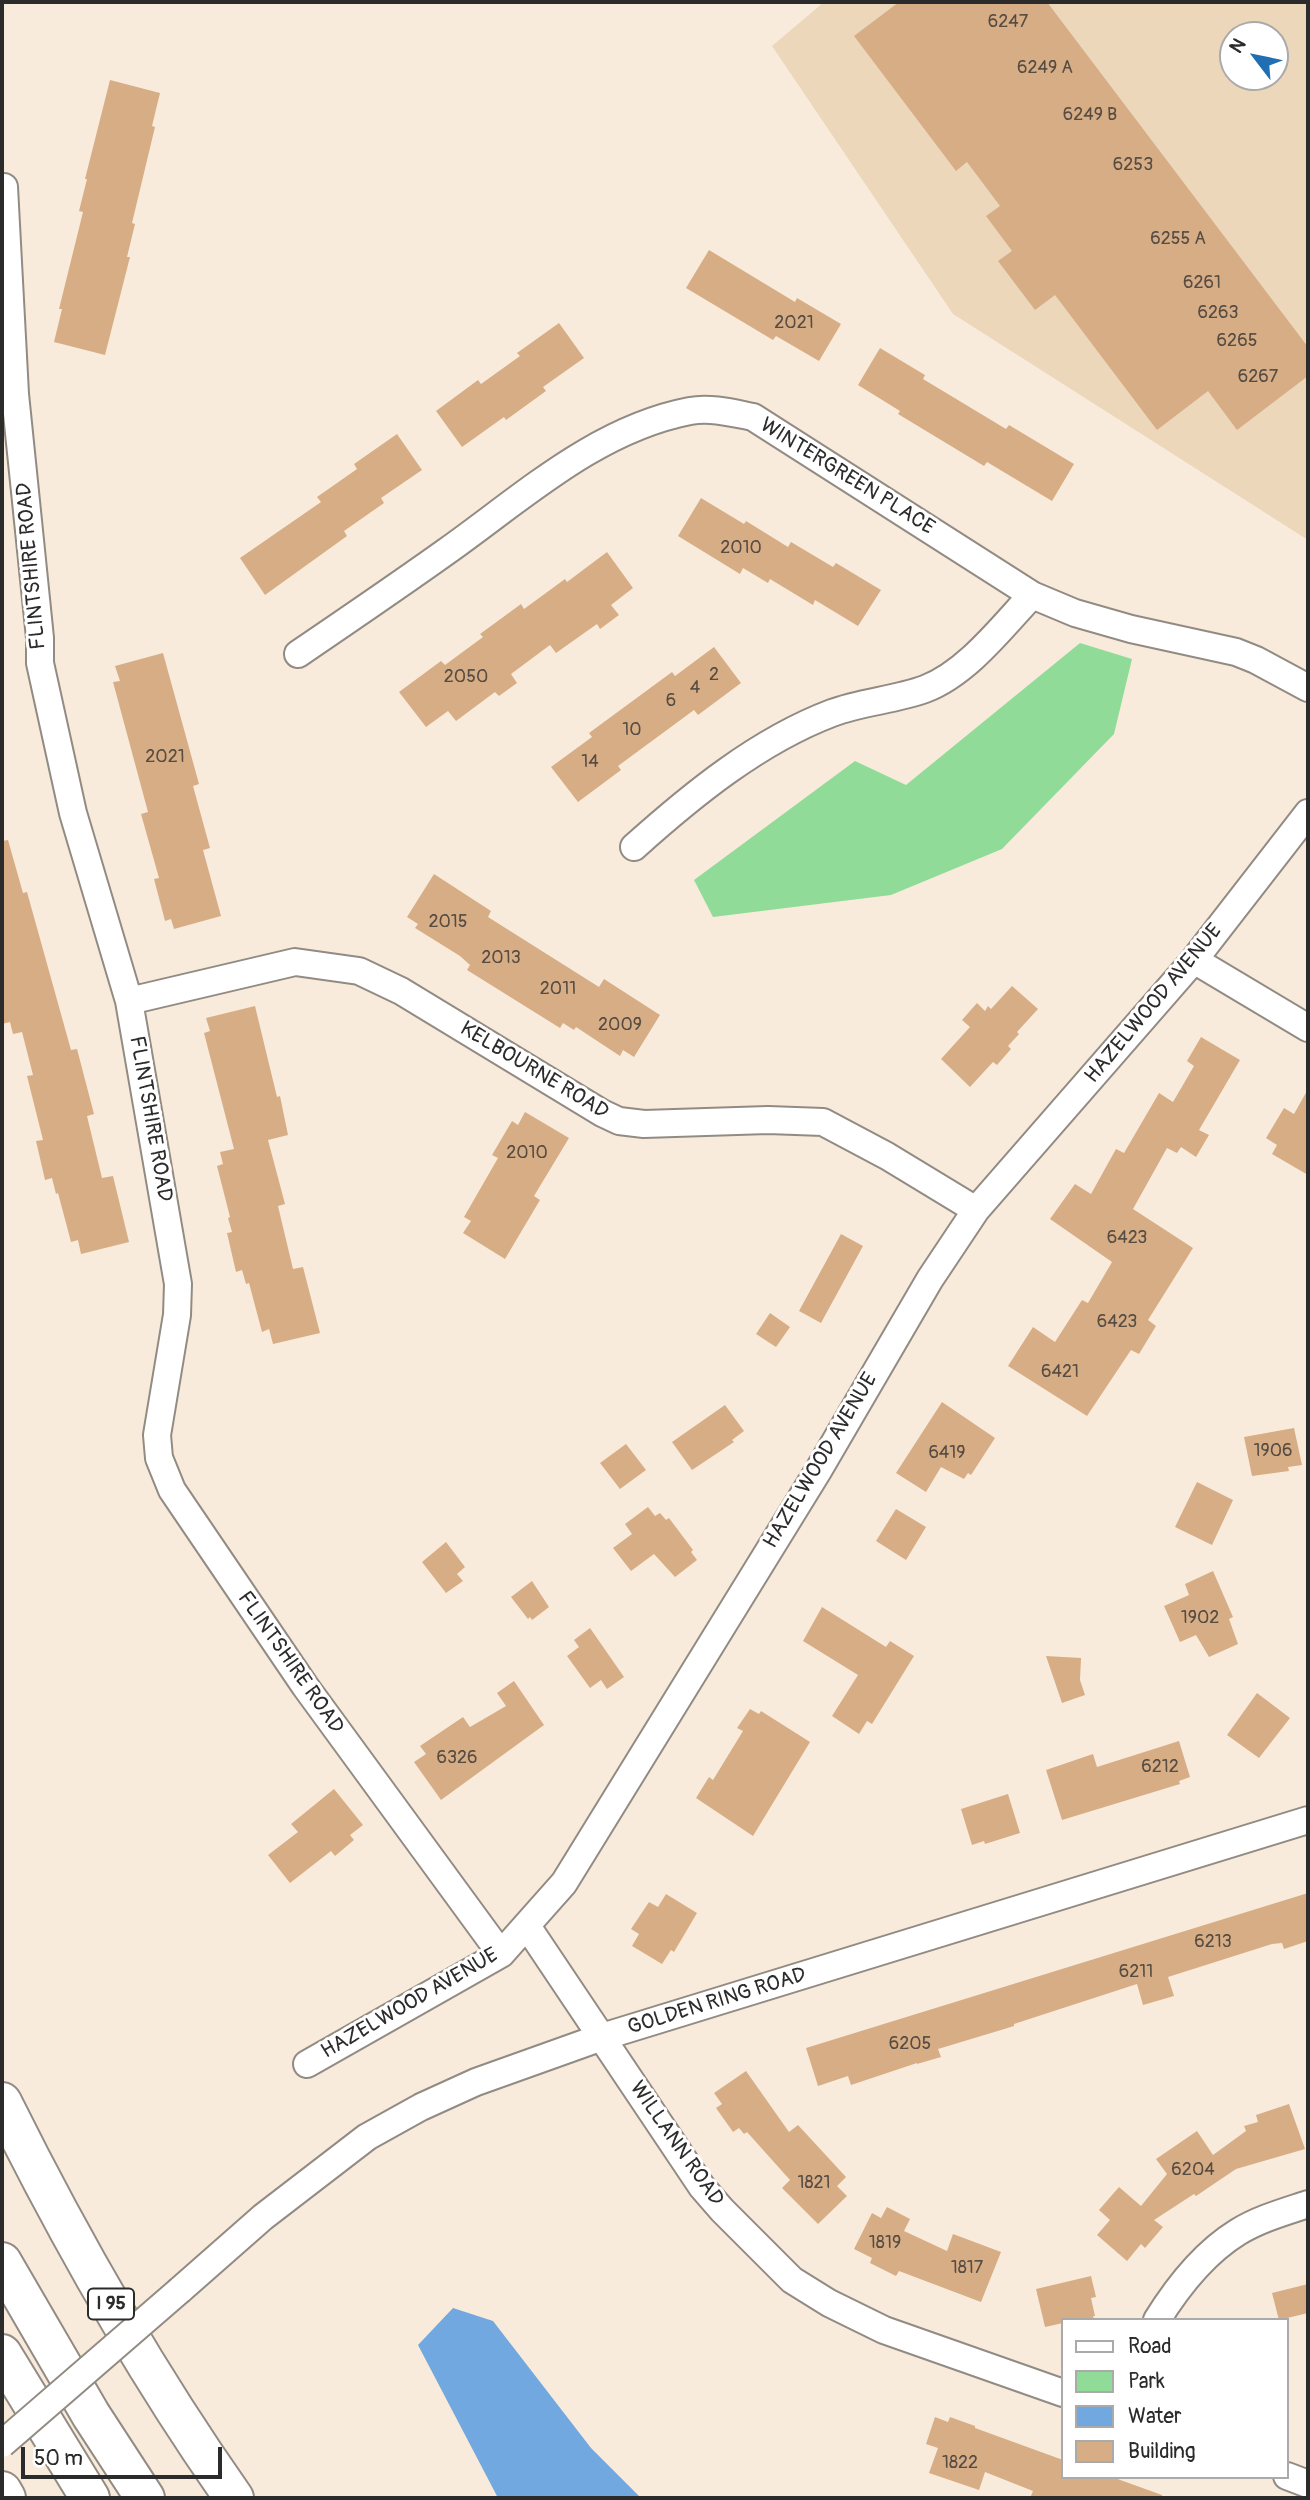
<!DOCTYPE html>
<style>
body{margin:0}
#map{position:relative;width:1310px;height:2500px;overflow:hidden;background:#f9ebdb;font-family:Pangolin,sans-serif}
canvas{display:block}
.frame{position:absolute;inset:0;border:4px solid #2b2b2b;pointer-events:none}
.legend{position:absolute;left:1061px;top:2318px;width:228px;height:161px;box-sizing:border-box;background:#fff;border:2px solid #aaa;margin:0;padding:9px 12px;list-style:none;font-size:21px;color:#2b2b2b}
.legend li{display:flex;align-items:center;gap:14px;height:35px}
.legend b{width:35px;border:2px solid #aaa}
.north{position:absolute;left:1219px;top:21px;width:70px;height:70px;box-sizing:border-box;background:#fff;border:2px solid #aaa;border-radius:50%;rotate:302deg;font-size:19px;font-weight:700;line-height:28px;text-align:center;color:#2b2b2b}
.north::after{content:'';display:block;margin:auto;width:24px;height:32px;background:#1f6fb2;clip-path:polygon(50% 0,100% 100%,50% 72%,0 100%)}
.scale{position:absolute;left:21px;top:2447px;width:201px;height:32px;box-sizing:border-box;border:4px solid #2b2b2b;border-top:0;padding-left:9px;font-size:21px;line-height:24px;white-space:nowrap;color:#2b2b2b;-webkit-text-stroke:5px #fff;paint-order:stroke}
</style>
<div id="map">
<canvas width="1310" height="2500"></canvas>
<div class="frame"></div>
<ul class="legend">
<li><b style="height:9px;background:#fff"></b>Road</li>
<li><b style="height:19px;background:#90db97"></b>Park</li>
<li><b style="height:19px;background:#71a8df"></b>Water</li>
<li><b style="height:19px;background:#d7ad86"></b>Building</li>
</ul>
<div class="north">N</div>
<div class="scale">50 m</div>
</div>
<script>
const context = document.querySelector('canvas').getContext('2d');
context.lineJoin = 'round';
function fill(path, color) { context.fillStyle = color; context.fill(path, 'evenodd'); }
function strokePath(path, color, width, dash) { context.strokeStyle = color; context.lineWidth = width; context.lineCap = dash ? 'butt' : 'round'; context.setLineDash(dash || []); context.stroke(path); }
function label(font, color, halo, rows, align = 'center') {
  context.font = font + ' Pangolin,sans-serif'; context.lineWidth = 6; context.setLineDash([]); context.textBaseline = 'middle'; context.strokeStyle = halo; context.fillStyle = color; for (const [text, x, y, turn = 0] of rows) {
    context.save(); context.translate(x, y); context.rotate((+turn || 0) * Math.PI / 180); context.textAlign = isNaN(turn) ? turn : align; if (halo) context.strokeText(text, 0, 0); context.fillText(text, 0, 0); context.restore();
  }
}
fill(new Path2D(`
 M 824,2 L 1308,2 L 1308,540 L 953,314 L 772,46 ZM 1233,35 L 1275,35 L 1275,77 L 1233,77 Z`), '#edd7bb');
fill(new Path2D(`
 M 1080,643 L 1132,659 L 1114,734 L 1002,849 L 891,895 L 713,917 L 694,880 L 855,761 L 906,785 Z`), '#90db97');
fill(new Path2D(`
 M 453,2308 L 493,2321 L 591,2448 L 641,2498 L 498,2498 L 418,2345 Z`), '#71a8df');
fill(new Path2D(`
 M 899,2 L 1047,2 L 1308,347 L 1308,376 L 1237,430 L 1208,391 L 1157,430 L 1055,295 L 1035,310 L 998,261 L 1012,251 L 986,216 L 1000,206 L 967,162 L 956,171 L 854,36 Z
 M 110,80 L 160,93 L 152,126 L 155,127 L 132,223 L 135,224 L 127,257 L 130,257 L 105,355 L 54,342 L 62,309 L 59,309 L 83,212 L 79,211 L 87,179 L 85,179 Z
 M 709,250 L 795,302 L 797,298 L 841,324 L 819,361 L 776,336 L 773,340 L 686,288 Z
 M 559,323 L 584,358 L 543,387 L 546,391 L 506,420 L 504,417 L 462,447 L 436,411 L 478,380 L 481,384 L 520,356 L 517,353 Z
 M 880,348 L 925,375 L 923,379 L 1006,429 L 1009,425 L 1074,464 L 1052,501 L 987,462 L 984,466 L 898,414 L 900,411 L 858,385 Z
 M 397,434 L 422,470 L 381,498 L 384,503 L 344,531 L 347,536 L 265,595 L 240,558 L 321,502 L 317,497 L 357,469 L 354,464 Z
 M 701,498 L 744,524 L 746,521 L 788,547 L 791,542 L 833,567 L 836,563 L 881,590 L 858,626 L 815,600 L 813,605 L 770,579 L 768,583 L 743,568 L 740,574 L 678,536 Z
 M 607,552 L 633,588 L 611,605 L 619,615 L 600,629 L 597,624 L 556,653 L 550,645 L 511,674 L 517,683 L 499,696 L 495,692 L 456,721 L 448,711 L 426,727 L 399,692 L 441,661 L 445,665 L 483,637 L 480,634 L 521,604 L 524,609 L 565,579 L 567,582 Z
 M 714,647 L 741,683 L 698,715 L 694,710 L 618,766 L 621,770 L 578,802 L 551,767 L 592,737 L 589,733 L 672,672 L 675,676 Z
 M 163,653 L 199,784 L 193,786 L 210,848 L 203,850 L 221,916 L 174,929 L 171,919 L 165,921 L 154,879 L 159,878 L 141,814 L 148,812 L 113,682 L 120,681 L 115,666 Z
 M 8,840 L 23,893 L 27,892 L 71,1050 L 77,1049 L 94,1114 L 87,1116 L 102,1178 L 113,1176 L 129,1242 L 81,1254 L 78,1240 L 71,1242 L 58,1193 L 56,1194 L 52,1178 L 45,1180 L 36,1141 L 43,1140 L 27,1076 L 33,1075 L 22,1032 L 13,1034 L 10,1022 L 2,1024 L 2,841 Z
 M 434,874 L 491,911 L 488,917 L 599,987 L 604,979 L 660,1015 L 634,1057 L 623,1050 L 620,1056 L 576,1027 L 574,1030 L 563,1023 L 560,1028 L 467,970 L 470,965 L 460,956 L 415,928 L 418,924 L 407,917 Z
 M 1012,986 L 1038,1009 L 1017,1032 L 1019,1034 L 1008,1046 L 1011,1049 L 997,1065 L 993,1062 L 970,1087 L 941,1059 L 970,1027 L 962,1020 L 977,1003 L 985,1011 L 988,1006 L 991,1009 Z
 M 255,1006 L 277,1097 L 280,1096 L 288,1135 L 268,1140 L 285,1204 L 278,1206 L 293,1269 L 303,1267 L 320,1333 L 273,1344 L 269,1329 L 262,1332 L 249,1283 L 246,1284 L 242,1270 L 236,1272 L 227,1233 L 232,1232 L 228,1218 L 230,1217 L 217,1166 L 223,1164 L 220,1152 L 234,1149 L 204,1033 L 210,1031 L 206,1018 Z
 M 1201,1037 L 1240,1060 L 1199,1130 L 1209,1135 L 1196,1157 L 1181,1147 L 1177,1153 L 1167,1148 L 1133,1209 L 1193,1248 L 1148,1320 L 1156,1326 L 1139,1354 L 1131,1350 L 1087,1416 L 1008,1366 L 1033,1327 L 1055,1342 L 1082,1300 L 1088,1303 L 1112,1262 L 1050,1219 L 1075,1184 L 1091,1194 L 1116,1149 L 1124,1153 L 1159,1093 L 1173,1102 L 1194,1066 L 1187,1061 Z
 M 1308,1089 L 1308,1175 L 1272,1154 L 1277,1145 L 1266,1138 L 1284,1108 L 1294,1114 Z
 M 525,1112 L 569,1138 L 534,1196 L 540,1200 L 505,1259 L 463,1233 L 471,1221 L 464,1217 L 498,1158 L 492,1155 L 512,1121 L 518,1125 Z
 M 841,1234 L 863,1246 L 821,1323 L 799,1311 Z
 M 770,1313 L 790,1327 L 776,1347 L 756,1334 Z
 M 942,1402 L 995,1438 L 971,1475 L 968,1473 L 964,1479 L 941,1467 L 926,1492 L 896,1473 Z
 M 725,1405 L 744,1431 L 732,1440 L 734,1442 L 692,1470 L 672,1442 Z
 M 1294,1428 L 1302,1465 L 1288,1467 L 1289,1471 L 1252,1476 L 1244,1437 Z
 M 626,1444 L 646,1470 L 620,1489 L 600,1463 Z
 M 1197,1482 L 1233,1500 L 1212,1545 L 1175,1527 Z
 M 648,1507 L 655,1516 L 660,1513 L 666,1520 L 669,1518 L 693,1550 L 691,1552 L 697,1560 L 675,1577 L 654,1554 L 631,1571 L 613,1548 L 632,1534 L 625,1524 Z
 M 896,1509 L 926,1527 L 906,1560 L 876,1541 Z
 M 446,1542 L 465,1567 L 457,1574 L 463,1581 L 446,1593 L 422,1562 Z
 M 1213,1571 L 1233,1617 L 1229,1619 L 1238,1644 L 1209,1657 L 1196,1635 L 1180,1642 L 1164,1606 L 1189,1595 L 1185,1584 Z
 M 532,1581 L 549,1607 L 532,1620 L 530,1617 L 528,1619 L 511,1597 Z
 M 822,1607 L 886,1647 L 890,1641 L 914,1656 L 872,1724 L 867,1721 L 859,1734 L 832,1716 L 858,1675 L 803,1641 Z
 M 590,1628 L 624,1677 L 607,1689 L 601,1680 L 590,1688 L 567,1656 L 579,1647 L 574,1640 Z
 M 1046,1656 L 1081,1658 L 1080,1680 L 1085,1695 L 1062,1703 Z
 M 514,1681 L 544,1725 L 441,1800 L 414,1762 L 426,1754 L 420,1746 L 463,1717 L 470,1727 L 506,1706 L 497,1693 Z
 M 1257,1693 L 1290,1718 L 1259,1758 L 1227,1735 Z
 M 750,1709 L 759,1714 L 761,1711 L 810,1742 L 753,1836 L 696,1798 L 709,1777 L 713,1780 L 743,1731 L 737,1728 Z
 M 1179,1741 L 1190,1777 L 1179,1781 L 1180,1784 L 1062,1820 L 1046,1770 L 1093,1754 L 1097,1767 Z
 M 334,1789 L 363,1825 L 350,1835 L 354,1840 L 335,1856 L 331,1851 L 290,1883 L 268,1855 L 298,1832 L 291,1824 Z
 M 1008,1794 L 1020,1833 L 985,1844 L 984,1841 L 972,1845 L 961,1809 Z
 M 1308,1893 L 1308,1941 L 1284,1949 L 1282,1943 L 1272,1944 L 1168,1977 L 1174,1996 L 1143,2005 L 1137,1984 L 1014,2024 L 1014,2026 L 1001,2030 L 938,2049 L 941,2057 L 917,2064 L 917,2063 L 851,2085 L 848,2076 L 818,2086 L 806,2048 Z
 M 666,1894 L 697,1913 L 674,1952 L 671,1950 L 662,1964 L 632,1946 L 639,1934 L 631,1929 L 649,1902 L 658,1907 Z
 M 746,2071 L 789,2132 L 798,2125 L 846,2177 L 837,2186 L 847,2196 L 818,2224 L 782,2188 L 790,2180 L 747,2132 L 744,2134 L 739,2128 L 733,2132 L 716,2108 L 722,2104 L 714,2093 Z
 M 1289,2104 L 1305,2149 L 1236,2169 L 1196,2196 L 1194,2194 L 1154,2220 L 1163,2227 L 1145,2248 L 1141,2244 L 1127,2261 L 1097,2235 L 1110,2220 L 1099,2210 L 1119,2187 L 1141,2206 L 1167,2174 L 1156,2159 L 1197,2131 L 1213,2155 L 1246,2131 L 1244,2126 L 1258,2122 L 1256,2115 Z
 M 887,2207 L 910,2219 L 904,2231 L 947,2251 L 953,2234 L 1001,2252 L 981,2302 L 899,2271 L 896,2276 L 870,2263 L 872,2258 L 854,2249 L 872,2213 L 881,2218 Z
 M 1091,2276 L 1096,2297 L 1091,2298 L 1095,2316 L 1093,2316 L 1094,2320 L 1063,2320 L 1063,2323 L 1045,2327 L 1036,2289 Z
 M 1308,2284 L 1308,2313 L 1279,2320 L 1272,2293 Z
 M 935,2417 L 948,2422 L 950,2417 L 975,2426 L 975,2428 L 1063,2460 L 1063,2477 L 1112,2477 L 1162,2495 L 1162,2498 L 1030,2498 L 1033,2491 L 985,2472 L 979,2490 L 929,2473 L 938,2448 L 926,2444 Z`), '#d7ad86');
const minor = new Path2D(`
 M 4,187 L 15,394 L 40,638 L 40,663 L 73,813 L 129,1001 L 178,1284 L 177,1315 L 157,1435 L 159,1458 L 172,1490 L 305,1686 L 501,1954
 M 298,654 C 348,620 398,586 447,551 C 522,498 596,429 690,411 C 710,407 733,413 753,417 L 1032,595 L 1075,613 L 1131,629 L 1236,652 L 1256,660 L 1308,688
 M 634,847 C 692,795 758,741 832,713 C 861,702 895,700 925,689 C 967,673 1002,627 1032,595
 M 1194,960 L 1308,1028
 M 129,1001 L 295,962 L 359,971 L 401,991 L 602,1113 L 619,1121 L 644,1124 L 768,1120 L 823,1122 L 887,1156 L 976,1210
 M 527,1926 L 702,2187 L 722,2210 L 792,2280 L 829,2303 L 884,2330 L 1063,2393
 M 307,2064 L 501,1954 L 564,1883 L 818,1471 L 930,1279 L 976,1210 L 1194,960 L 1308,813
 M 180,2290 L 263,2217 L 367,2137 L 421,2107 L 476,2082 L 602,2037 L 1308,1820
 M 1157,2320 C 1178,2286 1204,2253 1238,2232 C 1259,2219 1284,2212 1308,2204
 M 1287,2476 L 1308,2484`);
const highway = new Path2D(`
 M 2,2102 C 70,2239 146,2373 234,2498
 M 2,2262 L 91,2415 L 145,2498
 M 2,2354 L 90,2498
 M 2,2491 L 6,2498`);
strokePath(minor, '#928b83', 30);
strokePath(highway, '#928b83', 42);
strokePath(minor, '#fff', 26);
strokePath(highway, '#fff', 38);
const minorBridge = new Path2D(`
 M 2,2444 L 180,2290`);
strokePath(minorBridge, '#928b83', 30, []);
strokePath(minorBridge, '#fff', 26);
label('18px', '#564c42', null, [
 ["6247",1008,22],
 ["6249 A",1045,68],
 ["6249 B",1090,115],
 ["6253",1133,165],
 ["6255 A",1178,239],
 ["6261",1202,283],
 ["6263",1218,313],
 ["2021",794,323],
 ["6265",1237,341],
 ["6267",1258,377],
 ["2010",741,548],
 ["2",714,675],
 ["2050",466,677],
 ["4",695,688],
 ["6",671,701],
 ["10",632,730],
 ["2021",165,757],
 ["14",590,762],
 ["2015",448,922],
 ["2013",501,958],
 ["2011",558,989],
 ["2009",620,1025],
 ["2010",527,1153],
 ["6423",1127,1238],
 ["6423",1117,1322],
 ["6421",1060,1372],
 ["1906",1273,1451],
 ["6419",947,1453],
 ["1902",1200,1618],
 ["6326",457,1758],
 ["6212",1160,1767],
 ["6213",1213,1942],
 ["6211",1136,1972],
 ["6205",910,2044],
 ["6204",1193,2170],
 ["1821",814,2183],
 ["1819",885,2243],
 ["1817",967,2268],
 ["1822",960,2463]
]);
for (const [x, y, w] of [
 [111,2304,46]
]) { const box = new Path2D(); box.roundRect(x - w / 2, y - 15.5, w, 31, 5); context.fillStyle = '#fff'; context.fill(box); strokePath(box, '#2b2b2b', 2); }
label('bold 19px', '#2b2b2b', null, [
 ["I 95",111,2304]
]);
label('21px', '#2b2b2b', '#fff', [
 ["WINTERGREEN PLACE",847,477,32],
 ["FLINTSHIRE ROAD",32,566,-95],
 ["HAZELWOOD AVENUE",1154,1004,-50],
 ["KELBOURNE ROAD",534,1071,31],
 ["FLINTSHIRE ROAD",150,1119,80],
 ["HAZELWOOD AVENUE",821,1461,-59],
 ["FLINTSHIRE ROAD",290,1663,55],
 ["GOLDEN RING ROAD",717,2002,-17],
 ["HAZELWOOD AVENUE",410,2004,-30],
 ["WILLANN ROAD",676,2144,55]
]);
</script>
